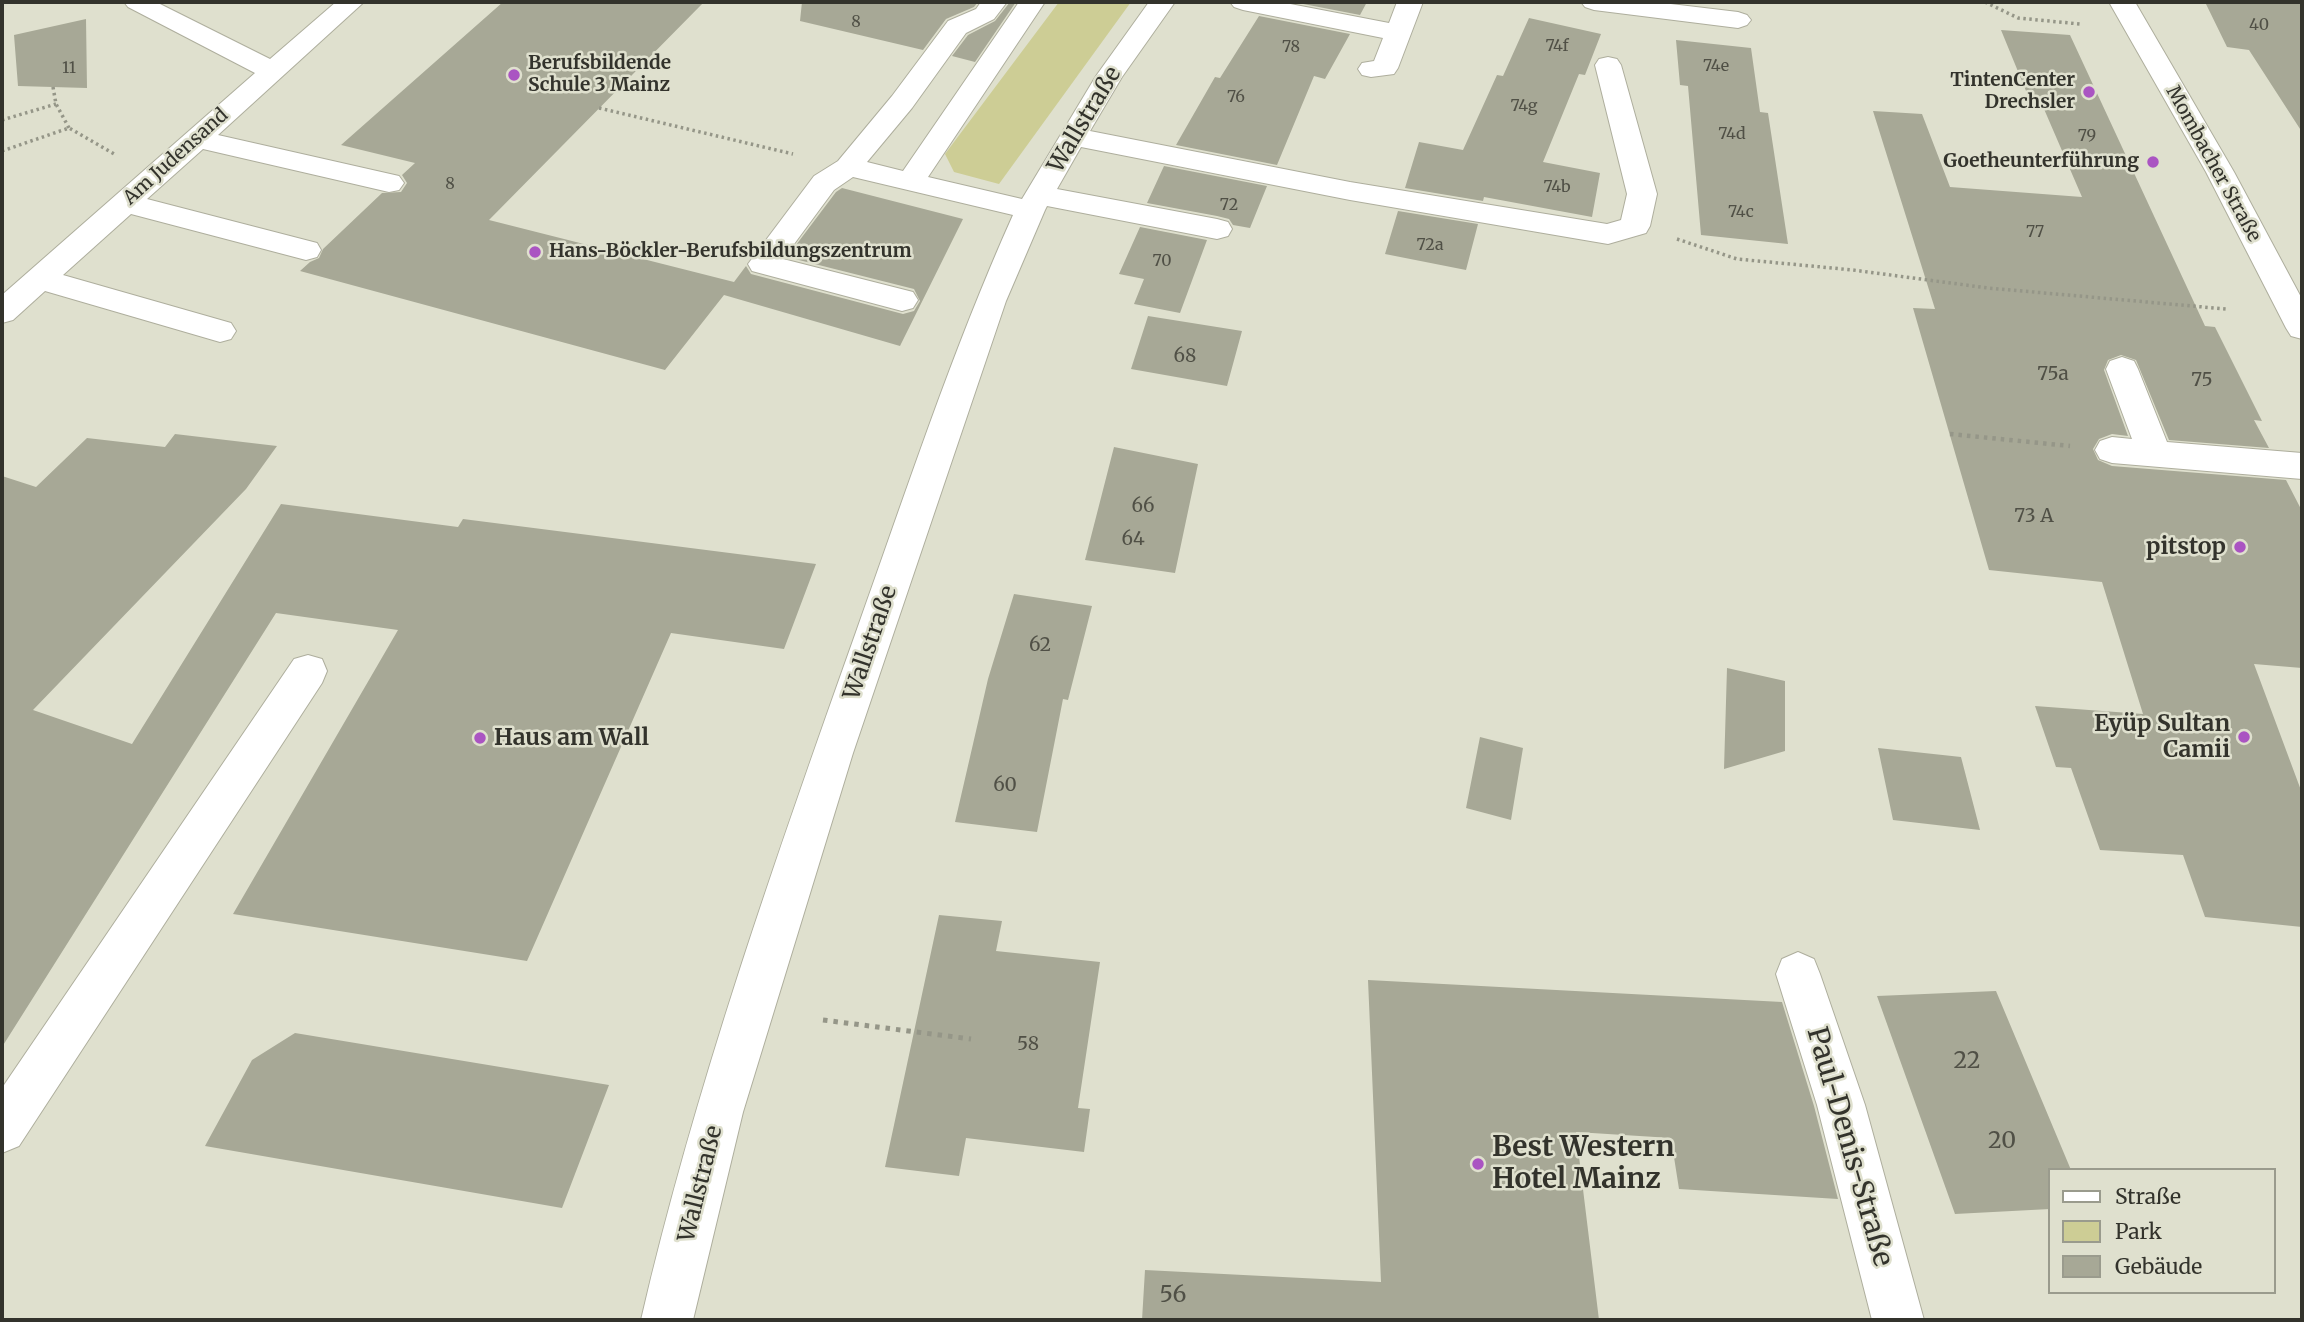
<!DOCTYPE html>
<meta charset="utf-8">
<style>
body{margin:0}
#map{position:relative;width:2304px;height:1322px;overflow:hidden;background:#dfe0ce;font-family:Merriweather,serif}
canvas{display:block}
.frame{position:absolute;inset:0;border:4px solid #33332c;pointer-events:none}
.legend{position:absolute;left:2048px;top:1168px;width:228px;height:126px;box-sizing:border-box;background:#dfe0ce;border:2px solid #9a9b8d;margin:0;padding:9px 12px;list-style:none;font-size:21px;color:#33332c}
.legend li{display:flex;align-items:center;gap:14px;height:35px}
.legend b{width:35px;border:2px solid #9a9b8d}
</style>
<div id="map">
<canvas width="2304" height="1322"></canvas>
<div class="frame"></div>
<ul class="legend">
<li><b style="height:9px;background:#fff"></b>Straße</li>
<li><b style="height:19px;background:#cdcd95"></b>Park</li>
<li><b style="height:19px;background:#a7a896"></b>Gebäude</li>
</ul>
</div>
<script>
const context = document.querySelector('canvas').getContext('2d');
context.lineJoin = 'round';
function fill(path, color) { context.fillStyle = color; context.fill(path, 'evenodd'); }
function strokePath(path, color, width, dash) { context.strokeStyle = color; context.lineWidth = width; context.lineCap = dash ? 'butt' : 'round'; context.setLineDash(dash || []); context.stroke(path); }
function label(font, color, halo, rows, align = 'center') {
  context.font = font + ' Merriweather,serif'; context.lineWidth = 5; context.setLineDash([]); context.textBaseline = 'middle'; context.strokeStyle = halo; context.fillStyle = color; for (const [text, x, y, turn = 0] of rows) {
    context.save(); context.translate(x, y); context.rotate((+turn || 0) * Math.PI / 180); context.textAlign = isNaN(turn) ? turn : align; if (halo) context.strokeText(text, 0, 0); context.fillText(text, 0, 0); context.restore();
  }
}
fill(new Path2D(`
 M 1059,2 L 1131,2 L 999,184 L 954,172 L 945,154 Z`), '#cdcd95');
fill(new Path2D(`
 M 503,2 L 704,2 L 489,220 L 734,282 L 746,266 L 751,274 L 903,314 L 914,311 L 920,301 L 914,289 L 787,257 L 836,192 L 842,188 L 963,219 L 900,346 L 724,295 L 665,370 L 300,271 L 310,262 L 319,258 L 323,249 L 382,193 L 401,192 L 407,183 L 402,175 L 415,163 L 341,145 Z
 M 802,2 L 978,2 L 974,7 L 946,19 L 923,50 L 800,21 Z
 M 1010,2 L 1016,2 L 975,62 L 952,56 L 968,35 L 995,21 Z
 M 1293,2 L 1367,2 L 1360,15 Z
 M 2205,2 L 2302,2 L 2302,132 L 2249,50 L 2227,47 Z
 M 1259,16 L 1350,34 L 1325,79 L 1314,76 L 1277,165 L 1176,145 L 1215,77 L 1220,78 Z
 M 1529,18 L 1601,34 L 1585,75 L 1579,74 L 1543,162 L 1600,173 L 1592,217 L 1484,197 L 1483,201 L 1405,188 L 1419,142 L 1463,150 L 1497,75 L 1503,76 Z
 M 86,19 L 87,88 L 18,86 L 14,35 Z
 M 2001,30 L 2070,35 L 2205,326 L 2215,327 L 2262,421 L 2254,420 L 2269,448 L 2169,440 L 2136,360 L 2121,355 L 2108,360 L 2104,370 L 2128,436 L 2112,434 L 2099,439 L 2093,449 L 2098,460 L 2112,466 L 2286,480 L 2302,511 L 2302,668 L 2254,664 L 2302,793 L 2302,927 L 2205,917 L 2183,855 L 2100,850 L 2071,768 L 2056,767 L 2035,706 L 2143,714 L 2102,582 L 1989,570 L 1913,308 L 1935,309 L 1873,111 L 1922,114 L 1950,187 L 2082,197 L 2044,109 L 2033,108 Z
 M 1676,40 L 1751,48 L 1760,112 L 1768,113 L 1788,244 L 1701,235 L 1688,86 L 1680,85 Z
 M 1164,166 L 1267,186 L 1250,228 L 1233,225 L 1229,219 L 1217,216 L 1147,203 Z
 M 1398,211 L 1478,224 L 1466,270 L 1385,254 Z
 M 1140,227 L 1207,240 L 1180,313 L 1134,304 L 1144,279 L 1119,274 Z
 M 1148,316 L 1242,331 L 1227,386 L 1131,369 Z
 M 175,434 L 277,446 L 246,489 L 33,710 L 132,744 L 281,504 L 458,527 L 463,519 L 816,564 L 784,649 L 671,633 L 527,961 L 233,914 L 398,630 L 276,613 L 2,1047 L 2,476 L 36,487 L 87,438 L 165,447 Z
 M 1114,447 L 1198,464 L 1175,573 L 1085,560 Z
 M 1014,594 L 1092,606 L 1068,700 L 1063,699 L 1037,832 L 955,822 L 988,679 Z
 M 1727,668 L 1785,681 L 1785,751 L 1724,769 Z
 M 1480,737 L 1523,748 L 1511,820 L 1466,808 Z
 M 1878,748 L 1961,757 L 1980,830 L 1893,820 Z
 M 939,915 L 1002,921 L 996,951 L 1100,962 L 1078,1108 L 1090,1109 L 1084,1152 L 966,1138 L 959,1176 L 885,1167 Z
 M 1368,980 L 1782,1002 L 1814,1106 L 1838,1199 L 1679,1189 L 1671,1138 L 1576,1132 L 1599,1320 L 1142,1320 L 1145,1270 L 1381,1282 Z
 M 1996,991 L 2071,1170 L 2050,1170 L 2050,1209 L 1955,1214 L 1877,996 Z
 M 295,1033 L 609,1085 L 562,1208 L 205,1146 L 252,1060 Z`), '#a7a896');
const minor = new Path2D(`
 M 124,2 L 156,2 L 270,59 L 336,2 L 364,2 L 218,135 L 399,176 L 404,183 L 399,190 L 389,192 L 203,149 L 147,199 L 317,243 L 321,250 L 317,257 L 306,260 L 131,214 L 63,275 L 231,323 L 236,331 L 231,339 L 220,342 L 45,291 L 13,320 L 2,323 L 2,295 L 255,73 L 128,7 Z
 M 981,2 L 1007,2 L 994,19 L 966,33 L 912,108 L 867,162 L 903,171 L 1019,2 L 1045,2 L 928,177 L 1022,199 L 1096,76 L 1149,2 L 1175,2 L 1122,77 L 1090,131 L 1350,182 L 1607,224 L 1621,220 L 1627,194 L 1595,65 L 1599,59 L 1608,57 L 1617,59 L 1621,65 L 1657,194 L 1650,226 L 1646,233 L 1608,244 L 1350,200 L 1081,147 L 1057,189 L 1217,219 L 1228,222 L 1232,229 L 1228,236 L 1217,239 L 1047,206 L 1045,210 L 1006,301 L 853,753 L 743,1112 L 693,1320 L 641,1320 C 695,1087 776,857 856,632 C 906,492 952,351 1013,215 L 853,177 L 834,190 L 783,259 L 913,292 L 918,300 L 913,308 L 902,311 L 752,271 L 748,264 L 814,176 L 838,161 L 892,96 L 948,21 L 976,9 Z
 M 1230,2 L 1280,2 L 1389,23 L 1397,2 L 1423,2 L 1398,68 L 1394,74 L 1371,77 L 1362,75 L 1358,69 L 1362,63 L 1374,61 L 1383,38 L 1243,10 L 1234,7 Z
 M 1581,2 L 1654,2 L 1738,12 L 1747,15 L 1751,20 L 1747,25 L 1738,28 L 1594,10 L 1585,7 Z
 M 2122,357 L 2134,361 L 2138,369 L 2167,442 L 2302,453 L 2302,479 L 2112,463 L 2100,459 L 2095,450 L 2100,441 L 2112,437 L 2132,439 L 2106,369 L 2110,361 Z
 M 308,655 L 322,659 L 327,671 L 322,683 L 19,1146 L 2,1153 L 2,1088 L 294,659 Z
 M 1798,952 L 1814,959 L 1820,974 L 1865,1105 L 1924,1320 L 1872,1320 L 1817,1105 L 1776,974 L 1782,959 Z`);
const major = new Path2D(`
 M 2109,2 L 2135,2 L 2234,172 L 2302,299 L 2302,339 L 2291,336 L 2286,328 L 2206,172 Z`);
strokePath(minor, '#aeae9d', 2);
strokePath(major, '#aeae9d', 2);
strokePath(new Path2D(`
 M 1985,2 L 2018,18 L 2080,24
 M 53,87 L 56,104 L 69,128
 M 599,108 L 793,154
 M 2,120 L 56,104
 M 2,151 L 69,128 L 116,155
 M 1677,239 L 1737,259 L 1853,270 L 1988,288 L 2226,309`), '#959688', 3.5, [2.5, 3.5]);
strokePath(new Path2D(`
 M 1950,434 L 2070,446`), '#959688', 4.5, [3.5, 5]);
strokePath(new Path2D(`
 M 823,1020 L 971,1039`), '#959688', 5, [4.5, 6]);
fill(minor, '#fff');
fill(major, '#fff');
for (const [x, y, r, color] of [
 [514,75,7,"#aa54c2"],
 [2089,92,7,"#aa54c2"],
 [2153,162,7,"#aa54c2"],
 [535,252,7,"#aa54c2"],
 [2240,547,7,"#aa54c2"],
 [2244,737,7,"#aa54c2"],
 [480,738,7,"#aa54c2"],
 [1478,1164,7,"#aa54c2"]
]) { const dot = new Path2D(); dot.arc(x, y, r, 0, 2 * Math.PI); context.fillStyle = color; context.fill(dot); strokePath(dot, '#dfe0ce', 2.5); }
label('16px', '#505046', null, [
 ["8",856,22],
 ["40",2259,25],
 ["74f",1557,46],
 ["78",1291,47],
 ["74e",1716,66],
 ["11",69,68],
 ["76",1236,97],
 ["74g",1524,106],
 ["74d",1732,134],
 ["79",2087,136],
 ["8",450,184],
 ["74b",1557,187],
 ["72",1229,205],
 ["74c",1741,212],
 ["77",2035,232],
 ["72a",1430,245],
 ["70",1162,261]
]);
label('bold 19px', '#33332c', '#dfe0ce', [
 ["Berufsbildende",528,64],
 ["Schule 3 Mainz",528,86],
 ["TintenCenter",2075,81,"right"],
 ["Drechsler",2075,103,"right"],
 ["Goetheunterführung",2139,162,"right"],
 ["Hans-Böckler-Berufsbildungszentrum",549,252]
], 'left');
label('19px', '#33332c', '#dfe0ce', [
 ["Am Judensand",176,157,-42],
 ["Mombacher Straße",2213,164,61]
]);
label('19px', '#505046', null, [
 ["68",1185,357],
 ["75a",2053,375],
 ["75",2202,381],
 ["66",1143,507],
 ["73 A",2034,517],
 ["64",1133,540],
 ["62",1040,646],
 ["60",1005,786],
 ["58",1028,1045]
]);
label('23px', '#33332c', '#dfe0ce', [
 ["Wallstraße",1085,120,-59],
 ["Wallstraße",871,643,-71],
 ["Wallstraße",701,1184,-76]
]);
label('bold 23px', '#33332c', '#dfe0ce', [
 ["pitstop",2226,547],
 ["Eyüp Sultan",2230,724],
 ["Camii",2230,750],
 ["Haus am Wall",494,738,"left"]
], 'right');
label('23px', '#505046', null, [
 ["22",1967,1061],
 ["20",2002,1141],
 ["56",1173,1295]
]);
label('28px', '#33332c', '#dfe0ce', [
 ["Paul-Denis-Straße",1849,1147,74]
]);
label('bold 28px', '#33332c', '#dfe0ce', [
 ["Best Western",1492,1148],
 ["Hotel Mainz",1492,1180]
], 'left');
</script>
